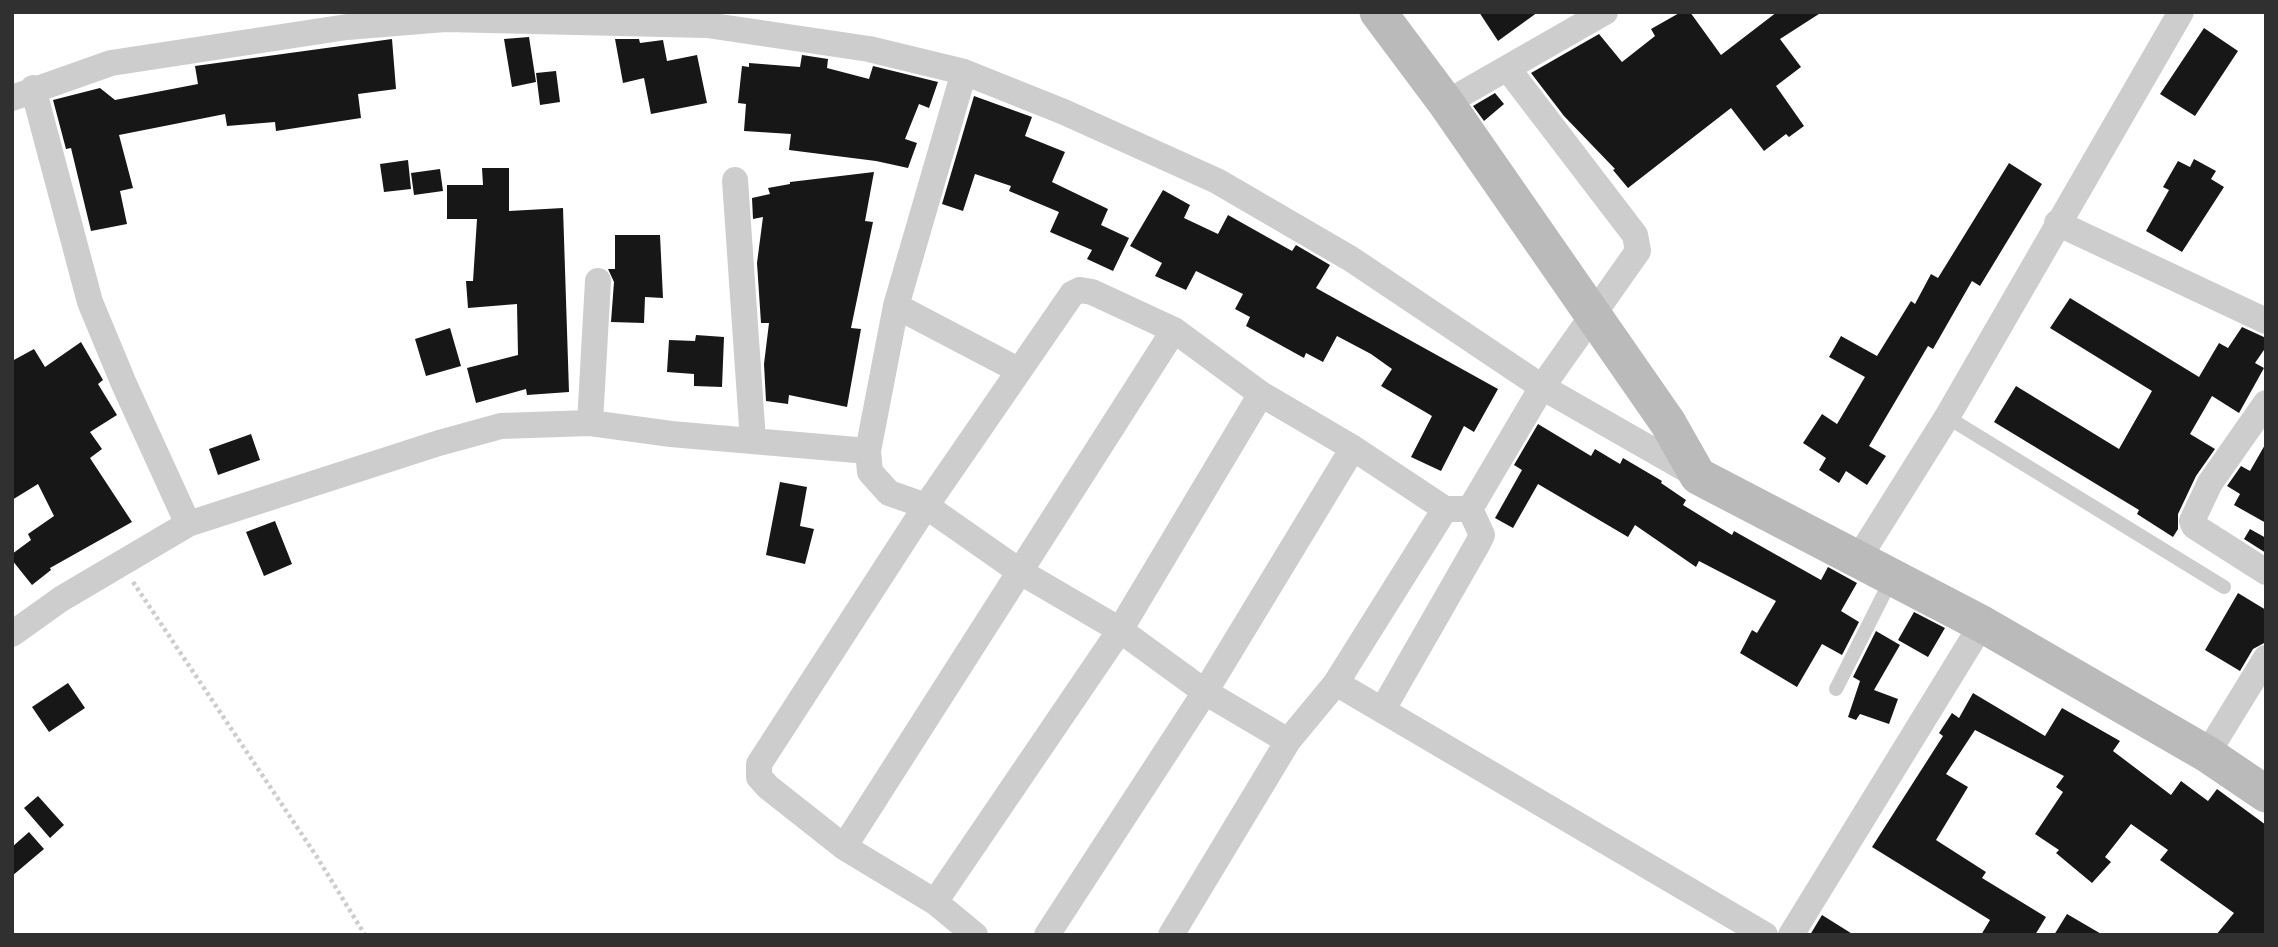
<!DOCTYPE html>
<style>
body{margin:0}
#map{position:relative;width:2278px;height:947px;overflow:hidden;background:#fff;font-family:Rubik,sans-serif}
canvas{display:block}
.frame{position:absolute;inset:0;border:14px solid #303030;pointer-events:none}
</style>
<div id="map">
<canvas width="2278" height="947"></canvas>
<div class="frame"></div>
</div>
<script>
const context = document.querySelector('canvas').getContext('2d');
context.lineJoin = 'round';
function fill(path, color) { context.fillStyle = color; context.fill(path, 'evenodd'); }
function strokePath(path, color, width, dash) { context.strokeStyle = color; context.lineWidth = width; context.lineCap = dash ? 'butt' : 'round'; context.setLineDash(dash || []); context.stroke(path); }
fill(new Path2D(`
 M 1479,12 L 1538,12 L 1498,41 Z
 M 1681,12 L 1690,12 L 1721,55 L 1777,12 L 1822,12 L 1780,39 L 1801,67 L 1776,86 L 1804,126 L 1789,137 L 1786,134 L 1764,151 L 1731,108 L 1628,188 L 1613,170 L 1615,169 L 1564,116 L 1531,73 L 1599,34 L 1622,62 L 1655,36 L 1651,29 Z
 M 2204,28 L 2238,51 L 2195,116 L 2160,94 Z
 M 529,37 L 536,82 L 512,87 L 504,39 Z
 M 392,39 L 396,89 L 358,94 L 361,118 L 276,131 L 275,122 L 227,126 L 225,114 L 119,135 L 133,188 L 120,191 L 127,224 L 91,231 L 71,148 L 66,149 L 53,100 L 100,88 L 115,100 L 198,84 L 195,66 Z
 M 615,39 L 639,39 L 640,43 L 663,40 L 667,61 L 697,55 L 707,103 L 651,114 L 644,78 L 623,83 Z
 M 802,55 L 828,59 L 827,68 L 869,79 L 873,66 L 938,82 L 929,108 L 919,104 L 905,139 L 917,143 L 908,168 L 876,161 L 789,150 L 791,134 L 744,131 L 746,104 L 738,103 L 742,66 L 749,67 L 749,63 L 800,67 Z
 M 556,71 L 560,102 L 540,105 L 536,73 Z
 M 1495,93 L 1504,104 L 1484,121 L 1473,106 Z
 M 974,96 L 1032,117 L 1025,136 L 1065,152 L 1052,182 L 1108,209 L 1101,225 L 1129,238 L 1113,271 L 1087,259 L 1092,250 L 1050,232 L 1059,212 L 1009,191 L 1011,186 L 975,174 L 963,211 L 942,204 Z
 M 2194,159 L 2216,171 L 2211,179 L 2224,187 L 2182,252 L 2146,231 L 2169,190 L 2163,187 L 2178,161 L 2190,167 Z
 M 408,160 L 411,189 L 384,192 L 380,164 Z
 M 2009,163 L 2042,184 L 1980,286 L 1972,281 L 1933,349 L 1928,346 L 1869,446 L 1886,456 L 1867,485 L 1846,471 L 1839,483 L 1819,470 L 1826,458 L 1803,443 L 1822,414 L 1837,424 L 1865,377 L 1829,357 L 1841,336 L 1877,356 L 1911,301 L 1915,304 L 1931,274 L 1938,278 Z
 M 482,168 L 509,168 L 509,211 L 563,208 L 569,392 L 527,395 L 526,389 L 476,403 L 467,368 L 518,355 L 517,304 L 468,308 L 466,281 L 473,281 L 477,219 L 447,219 L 447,185 L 483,185 Z
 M 440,169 L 443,191 L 414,195 L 411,173 Z
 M 874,172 L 865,221 L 873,222 L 851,328 L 861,329 L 847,407 L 789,395 L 788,404 L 766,401 L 764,364 L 769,323 L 761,323 L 757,263 L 763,217 L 753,219 L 752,198 L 770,194 L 768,188 L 790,184 L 790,182 Z
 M 1163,190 L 1190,205 L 1184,218 L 1218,234 L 1228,215 L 1292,251 L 1296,245 L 1330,265 L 1316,288 L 1498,389 L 1474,432 L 1464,426 L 1441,471 L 1411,457 L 1432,416 L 1381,386 L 1392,369 L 1371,354 L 1337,336 L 1323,362 L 1306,353 L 1304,358 L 1246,326 L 1250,317 L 1235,309 L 1243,294 L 1196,271 L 1186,290 L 1155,276 L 1162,263 L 1130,246 Z
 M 615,235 L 660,235 L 663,298 L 645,297 L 644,323 L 611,322 L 614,282 L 608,269 L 615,269 Z
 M 2070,298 L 2199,377 L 2219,343 L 2228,348 L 2242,327 L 2266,338 L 2266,347 L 2255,363 L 2264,368 L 2239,413 L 2212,396 L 2190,434 L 2215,449 L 2196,476 L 2178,514 L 2178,529 L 2173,537 L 2137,514 L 2139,510 L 1994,422 L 2016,386 L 2119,449 L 2152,391 L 2050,328 Z
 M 450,328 L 461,366 L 426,376 L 415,339 Z
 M 696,335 L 724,337 L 722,387 L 694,386 L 694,374 L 667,372 L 669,340 L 695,341 Z
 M 81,342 L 103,380 L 98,384 L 117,415 L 90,432 L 102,449 L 90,458 L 132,522 L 50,568 L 51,570 L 32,585 L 12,560 L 12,554 L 31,540 L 28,534 L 54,516 L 38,484 L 12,500 L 12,361 L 34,349 L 45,367 Z
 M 1538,424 L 1591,456 L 1595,449 L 1620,464 L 1623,458 L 1662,481 L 1661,483 L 1686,500 L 1683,505 L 1732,535 L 1734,531 L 1821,580 L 1828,567 L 1857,583 L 1841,611 L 1859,622 L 1842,655 L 1822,644 L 1797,687 L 1740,653 L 1752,630 L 1757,633 L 1776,601 L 1699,561 L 1696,567 L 1635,525 L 1628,537 L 1538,484 L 1513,528 L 1495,518 L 1522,470 L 1514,465 Z
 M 251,434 L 260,460 L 218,475 L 209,449 Z
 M 2266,443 L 2266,523 L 2234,505 L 2240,494 L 2227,486 L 2241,466 L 2250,471 Z
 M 780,482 L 807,487 L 800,526 L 814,529 L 805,564 L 766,555 Z
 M 275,521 L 292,564 L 264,576 L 246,532 Z
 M 2250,529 L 2266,538 L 2266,553 L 2244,539 Z
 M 2238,593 L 2266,610 L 2266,642 L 2253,649 L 2240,671 L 2205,650 Z
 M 1914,612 L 1945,628 L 1928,657 L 1898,640 Z
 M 1876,631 L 1900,645 L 1874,690 L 1898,699 L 1889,724 L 1860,714 L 1856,720 L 1848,717 L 1860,681 L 1853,677 Z
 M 68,683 L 85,708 L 49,732 L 32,707 Z
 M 1973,693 L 2045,736 L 2062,708 L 2120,741 L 2113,751 L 2171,795 L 2181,781 L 2208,801 L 2217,789 L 2266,825 L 2266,935 L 2216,935 L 2234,913 L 2160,860 L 2168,850 L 2131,824 L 2105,857 L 2111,862 L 2092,883 L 2056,853 L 2059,850 L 2035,834 L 2063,792 L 2056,787 L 2064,776 L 1975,730 L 1946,774 L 1968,787 L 1936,840 L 1986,872 L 1982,878 L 2046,917 L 2035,935 L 1981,935 L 1990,920 L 1872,847 L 1943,736 L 1939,733 L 1952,713 L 1959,718 Z
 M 38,796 L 64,825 L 50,838 L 24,808 Z
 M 29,832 L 44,849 L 12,876 L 12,847 Z
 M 2067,914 L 2103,935 L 2054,935 Z
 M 1822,915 L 1854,935 L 1810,935 Z`), '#171717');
strokePath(new Path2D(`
 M 133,582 L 317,857 L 365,935`), '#cdcdcd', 4.5, [3.5, 3.5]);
strokePath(new Path2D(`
 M 1947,417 L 2224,587
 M 1836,689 L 1892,578`), '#cdcdcd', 14);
strokePath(new Path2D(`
 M 964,72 L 896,306 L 868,451 L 870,472 L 889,493 L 926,506 L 1019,571 L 1120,630 L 1205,692 L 1288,741
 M 33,88 L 90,302 L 124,384 L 188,524
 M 12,98 L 111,63 L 347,27 L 445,19 L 707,25 L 869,49 L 964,72 L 1064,112 L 1217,181 L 1351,259 L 1542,387 L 1696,475
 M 1446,103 L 1605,12
 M 735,180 L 753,441
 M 2057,223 L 2266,321
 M 896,306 L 1018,370
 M 2266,403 L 2210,483 L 2192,521 L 2194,526 L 2266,572
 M 590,423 L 598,281
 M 1470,509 L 1542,387 L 1638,251 L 1635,235 L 1508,69
 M 1858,559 L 1947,417 L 2181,12
 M 12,634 L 61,599 L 188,524 L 439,443 L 501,426 L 590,423 L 671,434 L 868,451
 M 1336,683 L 1765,935
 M 1383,709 L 1477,545 L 1482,535 L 1470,509
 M 2207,754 L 2266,658
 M 844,847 L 1174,330
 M 935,902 L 1120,630 L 1261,394
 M 975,935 L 935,902 L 844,847 L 768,787 L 759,777 L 759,764 L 926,506 L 1072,294 L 1080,290 L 1092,292 L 1174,330 L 1261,394 L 1353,448 L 1445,509
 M 1047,935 L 1205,692 L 1353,448
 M 1171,935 L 1288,741 L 1336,683 L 1445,509 L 1461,509
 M 1791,935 L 1982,624`), '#cdcdcd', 26);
strokePath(new Path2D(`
 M 1378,12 L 1446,103 L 1668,423 L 1698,476 L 1982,624 L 2207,754 L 2266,794`), '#bababa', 37);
</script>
